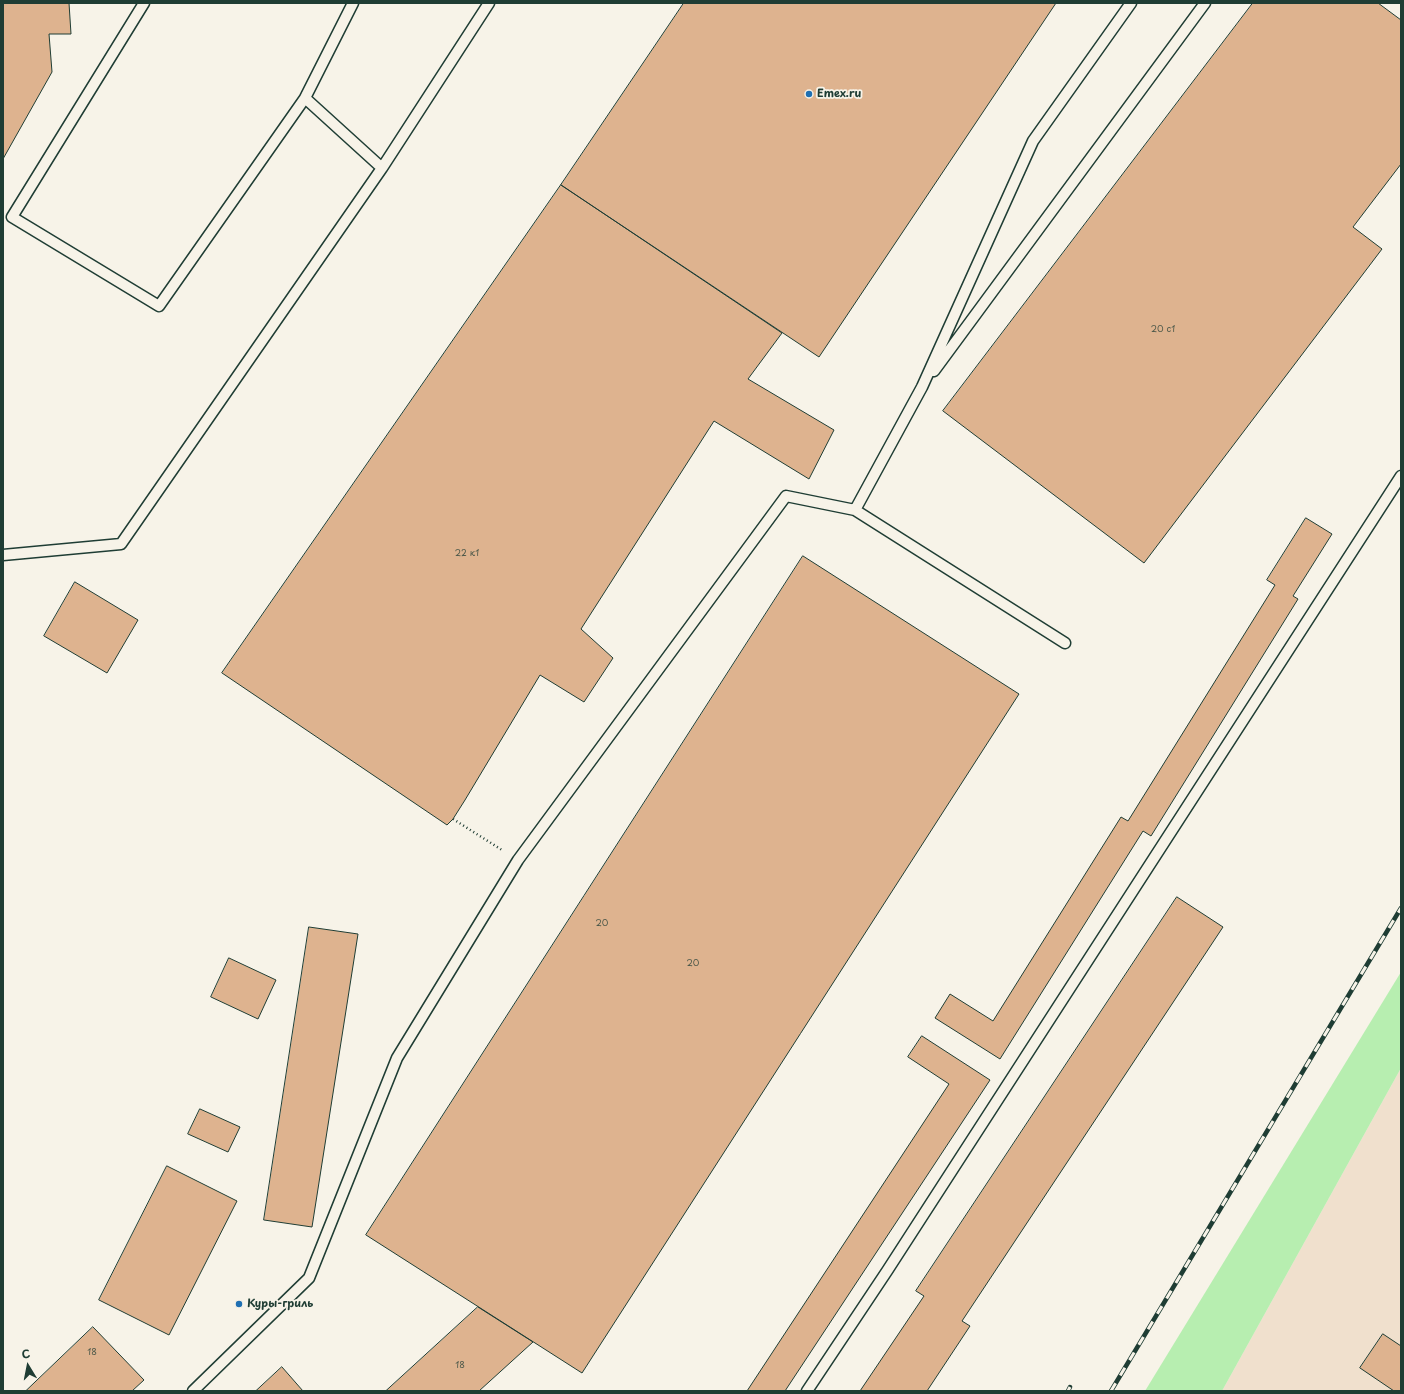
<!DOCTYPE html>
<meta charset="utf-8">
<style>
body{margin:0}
#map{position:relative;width:1404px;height:1394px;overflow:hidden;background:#f7f3e8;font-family:"Playpen Sans",sans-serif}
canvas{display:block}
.frame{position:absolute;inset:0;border:4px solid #1f3d34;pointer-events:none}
.north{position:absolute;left:8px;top:1346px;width:40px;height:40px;-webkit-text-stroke:3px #f7f3e8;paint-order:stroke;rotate:350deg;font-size:11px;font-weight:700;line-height:16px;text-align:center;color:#1f3d34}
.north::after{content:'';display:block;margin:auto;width:14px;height:18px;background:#1f3d34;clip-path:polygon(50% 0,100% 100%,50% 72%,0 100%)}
</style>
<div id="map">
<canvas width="1404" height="1394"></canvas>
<div class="frame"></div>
<div class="north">С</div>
</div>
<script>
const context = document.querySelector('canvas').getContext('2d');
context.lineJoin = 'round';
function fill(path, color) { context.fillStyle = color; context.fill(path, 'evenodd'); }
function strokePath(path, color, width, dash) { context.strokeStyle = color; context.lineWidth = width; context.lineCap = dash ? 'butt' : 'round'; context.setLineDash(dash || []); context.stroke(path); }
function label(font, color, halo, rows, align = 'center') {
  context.font = font + ' "Playpen Sans",sans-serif'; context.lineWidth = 3.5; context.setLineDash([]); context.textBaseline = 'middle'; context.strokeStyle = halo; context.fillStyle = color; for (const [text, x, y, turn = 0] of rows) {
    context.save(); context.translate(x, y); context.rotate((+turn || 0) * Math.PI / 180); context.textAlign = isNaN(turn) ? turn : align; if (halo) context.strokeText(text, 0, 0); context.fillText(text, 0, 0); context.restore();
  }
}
fill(new Path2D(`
 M 1401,1068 L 1401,1391 L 1222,1391 Z`), '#f0e0cd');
fill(new Path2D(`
 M 1401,972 L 1401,1068 L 1222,1391 L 1145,1391 Z`), '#b7eeb0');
const building = new Path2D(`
 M 3,3 L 69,3 L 71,34 L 49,34 L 52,72 L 3,159 Z
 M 684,3 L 1056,3 L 819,357 L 561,185 Z
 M 1253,3 L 1378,3 L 1401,20 L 1401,164 L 1353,227 L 1382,249 L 1144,563 L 943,411 Z
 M 561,185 L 782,333 L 748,379 L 834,430 L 809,479 L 714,421 L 581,629 L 613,658 L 584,702 L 540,675 L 465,800 L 453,819 L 447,825 L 222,673 Z
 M 1306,518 L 1332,534 L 1293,596 L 1298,599 L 1151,836 L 1143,831 L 1000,1059 L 935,1018 L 950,994 L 993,1021 L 1121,817 L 1128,821 L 1275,585 L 1267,580 Z
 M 803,556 L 1019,694 L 582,1373 L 366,1235 Z
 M 75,582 L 138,620 L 107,673 L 44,636 Z
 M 1177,897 L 1223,927 L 962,1321 L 970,1326 L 927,1391 L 860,1391 L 924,1296 L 916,1291 Z
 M 309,927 L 358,934 L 312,1227 L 264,1220 Z
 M 229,958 L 276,980 L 258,1019 L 211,997 Z
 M 922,1036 L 990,1080 L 785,1391 L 747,1391 L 949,1084 L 908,1057 Z
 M 200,1109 L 240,1127 L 228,1152 L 188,1134 Z
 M 167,1166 L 237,1201 L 169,1335 L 99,1300 Z
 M 478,1307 L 533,1342 L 479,1391 L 386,1391 Z
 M 93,1327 L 144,1380 L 132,1391 L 26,1391 Z
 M 1383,1334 L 1401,1346 L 1401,1391 L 1394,1391 L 1360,1368 Z
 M 282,1367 L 303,1391 L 256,1391 Z`);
fill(building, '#deb38f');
strokePath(building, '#1f3d34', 1);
const service = new Path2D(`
 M 144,3 L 12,217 L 159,306 L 305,98 L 382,168
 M 305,98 L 353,3
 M 934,371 L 1205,3
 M 855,510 L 922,387 L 1033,141 L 1131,3
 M 3,555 L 121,544 L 382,168 L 489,3
 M 193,1391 L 309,1278 L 397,1058 L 518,860 L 786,496 L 855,510 L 1065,643
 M 807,1391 L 887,1271 L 1401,476`);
strokePath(service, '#1f3d34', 13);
strokePath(new Path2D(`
 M 453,819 L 502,850`), '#1f3d34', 2.5, [1, 3]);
strokePath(service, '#f7f3e8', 10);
const rail = new Path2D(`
 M 1068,1391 L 1070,1387
 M 1111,1391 L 1401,908`);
strokePath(rail, '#1f3d34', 4.5);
strokePath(rail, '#f7f3e8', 3, [9]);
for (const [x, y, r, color] of [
 [809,94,4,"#1f6fb2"],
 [239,1304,4,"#1f6fb2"]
]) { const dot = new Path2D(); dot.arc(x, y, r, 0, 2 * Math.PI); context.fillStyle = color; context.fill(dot); strokePath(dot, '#f7f3e8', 1.5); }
label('9px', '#4f5a4b', null, [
 ["20 с1",1163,330],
 ["22 к1",467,554],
 ["20",602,924],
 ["20",693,964],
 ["18",92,1353],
 ["18",460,1366]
]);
label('bold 11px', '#1f3d34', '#f7f3e8', [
 ["Emex.ru",817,94],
 ["Куры-гриль",247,1304]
], 'left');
</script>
